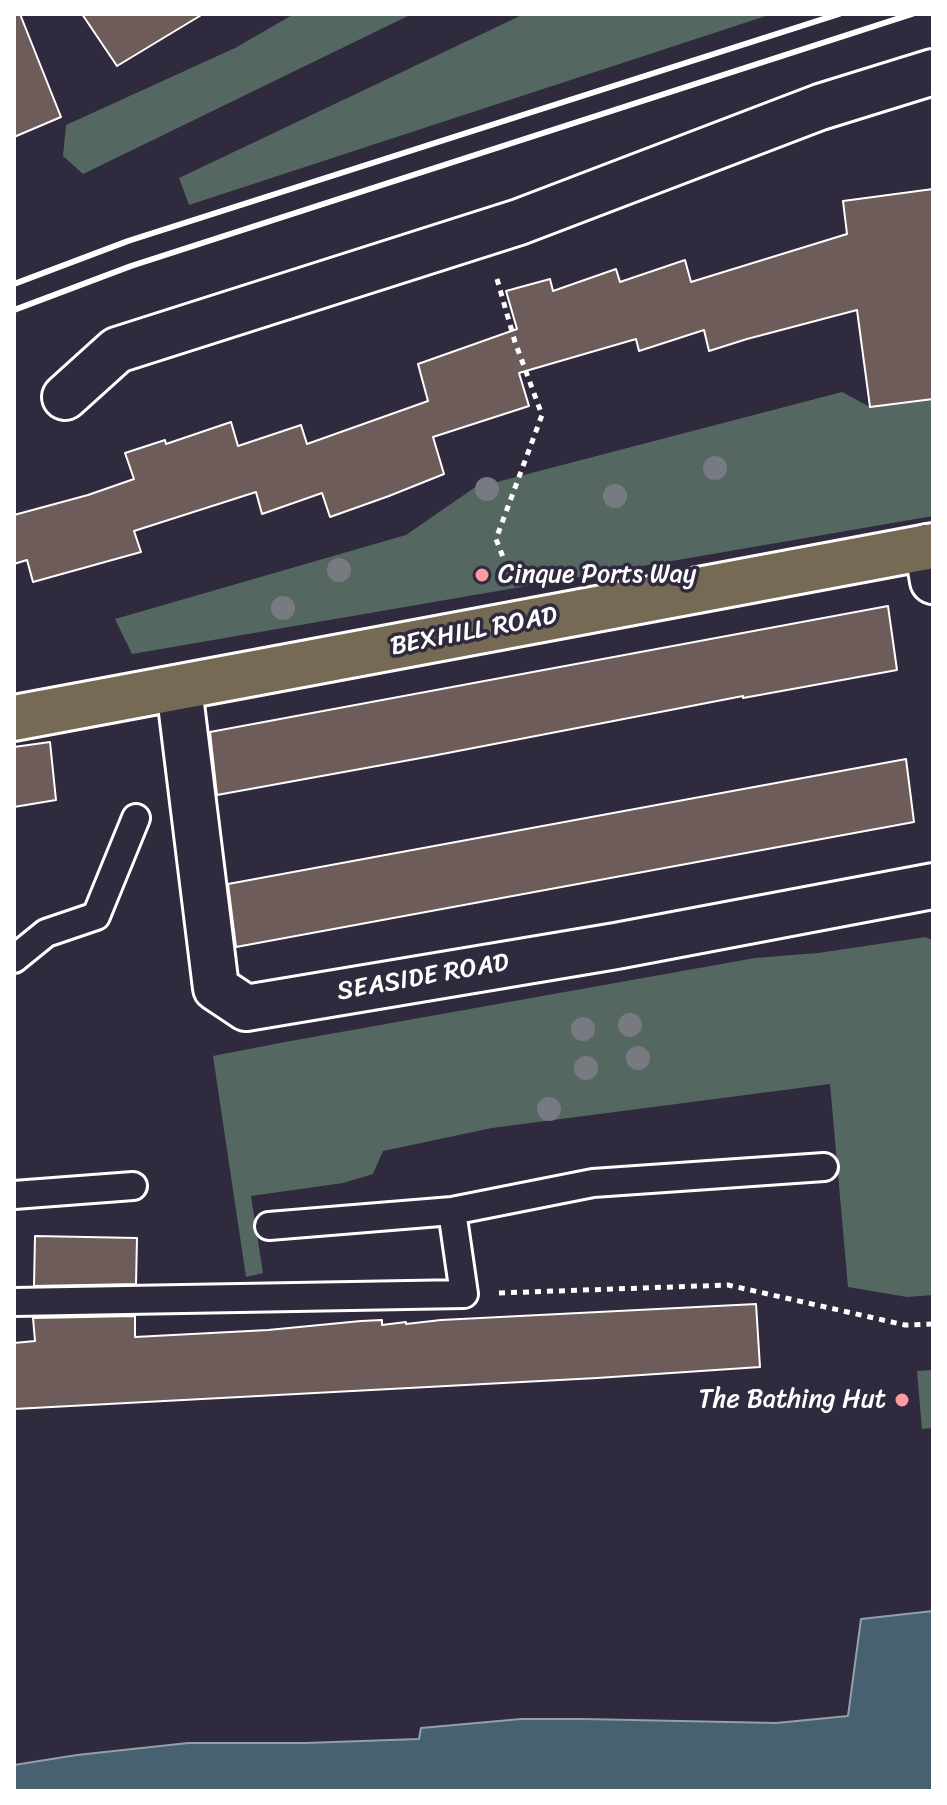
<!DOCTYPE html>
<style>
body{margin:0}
#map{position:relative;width:947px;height:1805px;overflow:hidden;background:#2f2a3d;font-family:Sriracha,sans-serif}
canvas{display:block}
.frame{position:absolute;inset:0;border:16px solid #fff;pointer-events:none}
</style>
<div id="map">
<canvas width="947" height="1805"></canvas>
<div class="frame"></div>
</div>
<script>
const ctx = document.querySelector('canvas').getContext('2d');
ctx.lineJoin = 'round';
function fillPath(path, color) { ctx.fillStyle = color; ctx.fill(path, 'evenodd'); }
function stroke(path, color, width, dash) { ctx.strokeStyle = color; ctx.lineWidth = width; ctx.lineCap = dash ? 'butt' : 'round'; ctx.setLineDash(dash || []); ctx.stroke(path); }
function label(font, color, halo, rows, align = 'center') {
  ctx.font = font + ' Sriracha,sans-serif'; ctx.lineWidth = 7; ctx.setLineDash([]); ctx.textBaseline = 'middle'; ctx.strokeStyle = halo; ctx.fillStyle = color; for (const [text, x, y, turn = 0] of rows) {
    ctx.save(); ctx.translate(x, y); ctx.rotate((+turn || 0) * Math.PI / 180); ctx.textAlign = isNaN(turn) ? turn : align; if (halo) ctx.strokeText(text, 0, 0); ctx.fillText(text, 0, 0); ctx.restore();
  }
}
fillPath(new Path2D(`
 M 294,14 L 412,14 L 83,174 L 63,156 L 66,125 L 235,48 Z
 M 524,14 L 772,14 L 189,205 L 179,178 Z
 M 842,392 L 870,407 L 933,399 L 933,516 L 132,654 L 115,619 L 406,535 L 474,488 Z
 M 926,937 L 933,941 L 933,1295 L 907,1297 L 848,1287 L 830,1084 L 492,1128 L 383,1151 L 373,1174 L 343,1183 L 251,1196 L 263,1273 L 246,1277 L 213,1056 L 285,1042 L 755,958 L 818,953 Z
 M 933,1370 L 933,1428 L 922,1429 L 917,1371 Z`), '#546861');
const water = new Path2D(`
 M 933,1611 L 933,1791 L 14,1791 L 14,1765 L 77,1755 L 188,1743 L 305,1743 L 419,1739 L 421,1728 L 521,1719 L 584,1719 L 776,1723 L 848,1716 L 861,1619 Z`);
fillPath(water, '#486170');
stroke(water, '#91a0a9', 2);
const building = new Path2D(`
 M 14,14 L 20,14 L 61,117 L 14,137 Z
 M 82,14 L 203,14 L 117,66 Z
 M 933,189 L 933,399 L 870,407 L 857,310 L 747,339 L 709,351 L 704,330 L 639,351 L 636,339 L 519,373 L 529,406 L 433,437 L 444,474 L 389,496 L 330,517 L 322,493 L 262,514 L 256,492 L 134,531 L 141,552 L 33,582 L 27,560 L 14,564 L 14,515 L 88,495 L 134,479 L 125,453 L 165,440 L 166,444 L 231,422 L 238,446 L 301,425 L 307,444 L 428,401 L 418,364 L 517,329 L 506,291 L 550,279 L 553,291 L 616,269 L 620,282 L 685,260 L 691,282 L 847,234 L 843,201 Z
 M 888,606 L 897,670 L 743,698 L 743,696 L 432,756 L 217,795 L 210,732 Z
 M 50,742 L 56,800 L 14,807 L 14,747 Z
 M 906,759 L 914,822 L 236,947 L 228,884 Z
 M 35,1236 L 137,1238 L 136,1284 L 34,1286 Z
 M 756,1304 L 760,1367 L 597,1378 L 14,1409 L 14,1343 L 35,1341 L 33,1318 L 135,1316 L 135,1337 L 268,1330 L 361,1321 L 382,1320 L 382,1325 L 406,1322 L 406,1324 L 441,1320 Z`);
fillPath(building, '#6d5c5a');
stroke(building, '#fff', 2);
const service = new Path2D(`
 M 14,959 L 46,933 L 96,916 L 136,818
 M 14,1195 L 133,1186
 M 269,1226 L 452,1211 L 593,1183 L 824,1167
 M 14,1302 L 464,1294 L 452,1211`);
const minor = new Path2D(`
 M 65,397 L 117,350 L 519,222 L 820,107 L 933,72
 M 927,547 L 933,581
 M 179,688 L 216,988 L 246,1008 L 616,946 L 933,886`);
const trunk = new Path2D(`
 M 14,718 L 933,546`);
stroke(service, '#fff', 32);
stroke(minor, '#fff', 50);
stroke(trunk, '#fff', 50);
stroke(new Path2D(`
 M 497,279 L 515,342 L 542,415 L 496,539 L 511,578
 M 499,1293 L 728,1285 L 905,1325 L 933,1324`), '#fff', 5, [6, 6]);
stroke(service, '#2f2a3d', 26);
stroke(minor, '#2f2a3d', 44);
stroke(trunk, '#766a55', 44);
stroke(new Path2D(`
 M 14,284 L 128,241 L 839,14
 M 14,310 L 131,266 L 912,14`), '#fff', 6);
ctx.fillStyle = '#777a81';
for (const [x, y] of [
 [715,468],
 [487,489],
 [615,496],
 [339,570],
 [283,608],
 [630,1025],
 [583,1029],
 [638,1058],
 [586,1068],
 [549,1109]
]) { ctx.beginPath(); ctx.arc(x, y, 12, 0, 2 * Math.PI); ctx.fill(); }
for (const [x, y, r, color] of [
 [482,575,8,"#ff9aa2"],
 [902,1400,8,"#ff9aa2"]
]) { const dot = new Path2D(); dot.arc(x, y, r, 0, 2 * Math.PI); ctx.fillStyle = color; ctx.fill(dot); stroke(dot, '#2f2a3d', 3); }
label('26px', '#fff', '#2f2a3d', [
 ["Cinque Ports Way",498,575],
 ["The Bathing Hut",886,1400,"right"]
], 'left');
label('26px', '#fff', '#2f2a3d', [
 ["BEXHILL ROAD",474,632,-11],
 ["SEASIDE ROAD",423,978,-10]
]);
</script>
